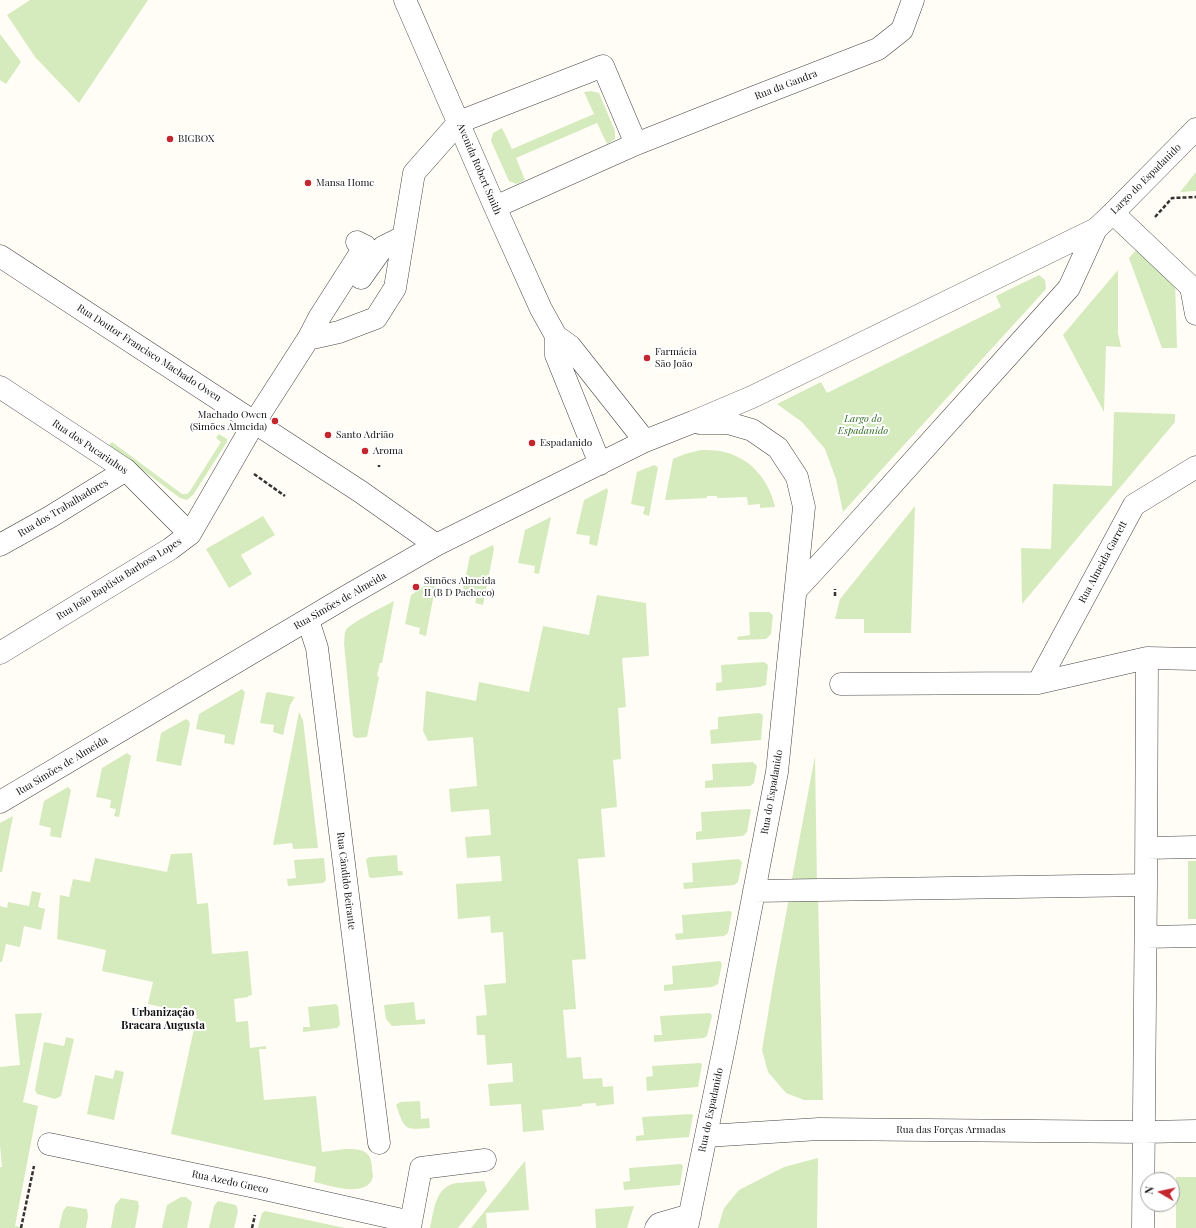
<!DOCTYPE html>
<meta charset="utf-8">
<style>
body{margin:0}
#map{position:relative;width:1196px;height:1228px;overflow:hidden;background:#fffdf5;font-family:"Playfair Display",serif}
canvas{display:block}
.north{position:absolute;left:1140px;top:1172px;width:40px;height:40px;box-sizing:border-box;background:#fff;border:1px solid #a0a0a0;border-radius:50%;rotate:279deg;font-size:11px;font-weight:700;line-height:16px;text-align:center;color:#111}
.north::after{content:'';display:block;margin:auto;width:14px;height:18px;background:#c4262e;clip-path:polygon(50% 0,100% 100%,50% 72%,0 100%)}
</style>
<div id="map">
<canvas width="1196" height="1228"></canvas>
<div class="north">N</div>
</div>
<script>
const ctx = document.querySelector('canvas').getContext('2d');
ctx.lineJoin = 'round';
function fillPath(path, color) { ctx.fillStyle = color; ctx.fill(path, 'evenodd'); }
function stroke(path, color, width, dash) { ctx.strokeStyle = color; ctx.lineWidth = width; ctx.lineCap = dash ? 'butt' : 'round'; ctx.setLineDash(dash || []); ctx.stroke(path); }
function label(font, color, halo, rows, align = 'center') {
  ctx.font = font + ' "Playfair Display",serif'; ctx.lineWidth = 4; ctx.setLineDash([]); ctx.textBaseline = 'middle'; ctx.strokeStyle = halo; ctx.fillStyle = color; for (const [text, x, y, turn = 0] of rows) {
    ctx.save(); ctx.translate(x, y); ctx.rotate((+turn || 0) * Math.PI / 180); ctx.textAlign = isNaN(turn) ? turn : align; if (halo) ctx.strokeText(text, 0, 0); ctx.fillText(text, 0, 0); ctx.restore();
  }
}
fillPath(new Path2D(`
 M 30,0 L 148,0 L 79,103 L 35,57 L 7,15 Z
 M 0,34 L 21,62 L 6,84 L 0,80 Z
 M 591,91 L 599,93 L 615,131 L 615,139 L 607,144 L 597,123 L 516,158 L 525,180 L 517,184 L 509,181 L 491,141 L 493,133 L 502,128 L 512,149 L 594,114 L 584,92 Z
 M 1196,172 L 1196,191 L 1180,192 Z
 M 1136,250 L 1175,279 L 1177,348 L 1162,348 L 1129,258 Z
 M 1118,270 L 1118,333 L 1121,347 L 1106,346 L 1104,412 L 1063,335 Z
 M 1039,275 L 1045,280 L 1046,289 L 843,512 L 836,479 L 825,449 L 802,422 L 777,404 L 821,382 L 827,393 L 1001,307 L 996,296 Z
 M 1114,412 L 1175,414 L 1175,422 L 1022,604 L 1021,548 L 1051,549 L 1053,484 L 1112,486 Z
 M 219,434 L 227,439 L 227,442 L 193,495 L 187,500 L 180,498 L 109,445 L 112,442 L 182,494 L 187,494 L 190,491 L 221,442 L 216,438 Z
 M 701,450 C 707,450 714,450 720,451 C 749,456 769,479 775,507 L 760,508 L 760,504 L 748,505 L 747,497 L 717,498 L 717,496 L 707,496 L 707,498 L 665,500 L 673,459 L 685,454 Z
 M 654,465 L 658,467 L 649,516 L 643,514 L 645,507 L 631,504 L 637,472 Z
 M 607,488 L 608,491 L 597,546 L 589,544 L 590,536 L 576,534 L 584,500 Z
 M 915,506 L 911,633 L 864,633 L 864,619 L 835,619 L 840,599 Z
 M 263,516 L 275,535 L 241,555 L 252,574 L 229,588 L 206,549 Z
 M 551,517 L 539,574 L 534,573 L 535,566 L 518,563 L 525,530 Z
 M 493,545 L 494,549 L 483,605 L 475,603 L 477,597 L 462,594 L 470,556 Z
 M 434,579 L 436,583 L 426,636 L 419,634 L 420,628 L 405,624 L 411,595 Z
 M 597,595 L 646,603 L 649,656 L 622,658 L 626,707 L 618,708 L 621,759 L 613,760 L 617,807 L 601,809 L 605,857 L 578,859 L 586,959 L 572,960 L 576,1009 L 563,1010 L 567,1058 L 581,1057 L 583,1079 L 602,1078 L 603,1087 L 613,1086 L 614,1104 L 596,1106 L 596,1103 L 582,1104 L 582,1106 L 542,1110 L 544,1130 L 523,1132 L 521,1104 L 490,1106 L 488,1084 L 513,1082 L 512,1063 L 487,1065 L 485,1035 L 477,1035 L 476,1016 L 487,1015 L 484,985 L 506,983 L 503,932 L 491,933 L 490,916 L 458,919 L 456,884 L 502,881 L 500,856 L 467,858 L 465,837 L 491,835 L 489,809 L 451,812 L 449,789 L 477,786 L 473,737 L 428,741 L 423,731 L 426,691 L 476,701 L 479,682 L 529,692 L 543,626 L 589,635 Z
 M 394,601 L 382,663 L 380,663 L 377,676 L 379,677 L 367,737 L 356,738 L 353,736 L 344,643 C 345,638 344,634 346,630 C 350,623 385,606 394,601 Z
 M 749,612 L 769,612 L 773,615 L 771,634 L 766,639 L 738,640 L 737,637 L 750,635 Z
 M 764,662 L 768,665 L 766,685 L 760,687 L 716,691 L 716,683 L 722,682 L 721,665 Z
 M 242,689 L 245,692 L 234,745 L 224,743 L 225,735 L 196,729 L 199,714 Z
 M 268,692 L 295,697 L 290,705 L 283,735 L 273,732 L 274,725 L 260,723 L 266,693 Z
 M 299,712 L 303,720 L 318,848 L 293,849 L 292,843 L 273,845 Z
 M 759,713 L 763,715 L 761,740 L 711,744 L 710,730 L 718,729 L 718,717 Z
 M 186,719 L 189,721 L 190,724 L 181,766 L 156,761 L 161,733 Z
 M 127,753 L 131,756 L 119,817 L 114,816 L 116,809 L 110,808 L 111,800 L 96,797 L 102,768 Z
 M 815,756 L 817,884 L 791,884 Z
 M 753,762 L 757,766 L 754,783 L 750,786 L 705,788 L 705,781 L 713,780 L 712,764 Z
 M 68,787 L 71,790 L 61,838 L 50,836 L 51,828 L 39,825 L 44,801 Z
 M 749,809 L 751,810 L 747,832 L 743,836 L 696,840 L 696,832 L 702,831 L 701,812 Z
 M 13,816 L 2,872 L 0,872 L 0,823 Z
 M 192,853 L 197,904 L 208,903 L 212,954 L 248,951 L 252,995 L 248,996 L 248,997 L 234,999 L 236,1022 L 248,1021 L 250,1048 L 266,1046 L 266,1049 L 259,1049 L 264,1100 L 316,1096 L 322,1152 C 334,1151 354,1146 365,1152 C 370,1155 372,1162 372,1168 C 372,1171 373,1175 373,1177 C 367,1199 328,1185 314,1182 L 316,1167 L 171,1134 L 197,1015 L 148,1004 L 153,982 L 102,971 L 106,950 L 57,939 L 60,895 L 69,897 L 73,879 L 90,882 L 95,858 L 167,872 L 171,854 Z
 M 397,855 L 398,871 L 402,871 L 403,875 L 372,878 L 369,877 L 366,859 L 370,857 Z
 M 324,858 L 326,880 L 323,883 L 288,886 L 287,879 L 296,878 L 294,860 Z
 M 739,859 L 742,862 L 738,882 L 734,885 L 684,889 L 683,883 L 693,882 L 692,863 Z
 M 1188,861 L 1196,861 L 1196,919 L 1188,919 Z
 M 32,891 L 41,893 L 38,907 L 45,909 L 41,930 L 24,926 L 20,947 L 6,944 L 2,962 L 0,962 L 0,906 L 7,908 L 8,902 L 29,906 Z
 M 789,898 L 818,898 L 823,1100 L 804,1100 L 786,1093 L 768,1072 L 762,1050 L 774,978 Z
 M 730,911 L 732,912 L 728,933 L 724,936 L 676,940 L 675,934 L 683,933 L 682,915 Z
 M 720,961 L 722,964 L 718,984 L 712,987 L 664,991 L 664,985 L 673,984 L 672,966 Z
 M 414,1002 L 416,1020 L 425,1019 L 425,1024 L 392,1026 L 386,1019 L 384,1005 Z
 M 336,1004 L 338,1006 L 340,1025 L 337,1028 L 303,1032 L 303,1027 L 310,1027 L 308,1007 Z
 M 42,1013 L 23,1102 L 38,1106 L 15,1226 L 26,1228 L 0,1228 L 0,1167 L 2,1167 L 0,1145 L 0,1067 L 20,1065 L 15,1014 Z
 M 710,1013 L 712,1016 L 707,1036 L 704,1038 L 654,1042 L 654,1035 L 662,1035 L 660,1016 Z
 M 66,1037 L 74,1039 L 61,1096 L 55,1099 L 37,1094 L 35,1090 L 44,1042 L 64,1046 Z
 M 700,1063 L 702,1064 L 698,1087 L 647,1091 L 646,1077 L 653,1076 L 652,1066 Z
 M 115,1070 L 124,1072 L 114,1120 L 87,1114 L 95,1075 L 113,1079 Z
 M 420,1101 L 421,1119 L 429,1118 L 430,1128 C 404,1130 405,1130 396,1105 L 400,1102 Z
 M 691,1114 L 693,1115 L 689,1137 L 636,1141 L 636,1136 L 644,1135 L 642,1117 Z
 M 818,1158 L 817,1228 L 718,1228 L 724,1208 L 739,1190 L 784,1167 Z
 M 525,1161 L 529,1210 L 486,1213 L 487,1228 L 471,1228 Z
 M 681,1164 L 683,1166 L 680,1185 L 624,1190 L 623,1182 L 630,1181 L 629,1168 Z
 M 1176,1177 L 1196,1177 L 1196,1228 L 1176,1228 Z
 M 484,1181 L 487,1191 L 458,1228 L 430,1228 C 434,1212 434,1191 452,1184 C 459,1182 476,1182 484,1181 Z
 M 181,1197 L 186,1197 L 192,1202 L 187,1228 L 162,1228 L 167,1205 Z
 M 121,1198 L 138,1201 L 139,1207 L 135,1228 L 111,1228 L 115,1205 Z
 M 218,1201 L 236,1205 L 238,1211 L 234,1228 L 209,1228 L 214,1206 Z
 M 67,1206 L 87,1209 L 88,1217 L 86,1228 L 59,1228 L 63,1211 Z
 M 634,1206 L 627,1228 L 596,1228 L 595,1209 Z
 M 265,1211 L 345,1228 L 258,1228 L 262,1213 Z`), '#d5ebbd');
const minor = new Path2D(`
 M 405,0 L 495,207 L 541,309 L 556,336 L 556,355 L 600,464
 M 495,207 L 636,144 L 752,98 L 878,49 L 902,30 L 913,0
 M 1113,213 L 1191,287 L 1196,314
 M 0,256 L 361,492 L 436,545
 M 361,278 L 383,247 L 403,237
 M 556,336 L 570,346 L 645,441
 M 308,339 L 319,318 L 365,246 L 357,242
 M 0,387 L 126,470 L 190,534
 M 0,545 L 50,517 L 126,470
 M 796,590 L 835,548 L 1069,288 L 1096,229
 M 308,620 L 317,648 L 379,1143
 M 0,653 L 170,549 L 190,534 L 254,423 L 308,339 L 339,332 L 376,318 L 395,288 L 414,173 L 459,122 L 603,66 L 636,144
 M 1038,683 L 1134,505 L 1196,467
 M 841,684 L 1038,683 L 1147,658 L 1196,659
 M 0,802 L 349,595 L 436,545 L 645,441 L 693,422 L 752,397 L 1096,229 L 1113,213 L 1196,129
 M 1147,848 L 1196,847
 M 754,891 L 1146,885
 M 1146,937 L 1196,936
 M 706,1136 L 819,1129 L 1144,1132 L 1196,1131
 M 49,1144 L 260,1188 L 411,1222 L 410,1228
 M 411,1222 L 421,1168 L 485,1160
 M 656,1228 L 659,1224 L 690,1215
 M 687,1228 L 725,1043 L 777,772 L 804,507 L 797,477 L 778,448 L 752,430 L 728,423 L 700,423
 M 1143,1228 L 1146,885 L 1147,658`);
stroke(minor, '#444', 23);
stroke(new Path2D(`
 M 1155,217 L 1172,198 L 1196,197
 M 379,467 L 379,465
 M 254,474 L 285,496
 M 835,596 L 835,589
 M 21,1228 L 34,1166
 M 252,1228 L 255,1215`), '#333', 2.5, [4, 2]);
stroke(minor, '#fff', 22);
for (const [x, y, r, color] of [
 [170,139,4,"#c4262e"],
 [308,183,4,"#c4262e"],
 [647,358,4,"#c4262e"],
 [275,421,4,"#c4262e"],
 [328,435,4,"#c4262e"],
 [532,443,4,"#c4262e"],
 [365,451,4,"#c4262e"],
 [416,587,4,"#c4262e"]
]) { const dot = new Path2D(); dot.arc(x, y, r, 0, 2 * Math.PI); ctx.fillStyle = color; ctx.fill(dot); stroke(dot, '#fff', 1.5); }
label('10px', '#111', '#fff', [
 ["Rua da Gandra",786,85,-21],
 ["Avenida Robert Smith",479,169,67],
 ["Largo do Espadanido",1146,179,-45],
 ["Rua Doutor Francisco Machado Owen",149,353,33],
 ["Rua dos Pucarinhos",90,447,34],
 ["Rua dos Trabalhadores",63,508,-31],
 ["Rua Almeida Garrett",1103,562,-62],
 ["Rua João Baptista Barbosa Lopes",119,579,-32],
 ["Rua Simões de Almeida",340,601,-30],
 ["Rua Simões de Almeida",62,766,-31],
 ["Rua do Espadanido",772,792,-80],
 ["Rua Cândido Beirante",346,881,83],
 ["Rua do Espadanido",711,1110,-78],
 ["Rua das Forças Armadas",951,1130],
 ["Rua Azedo Gneco",230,1182,12]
]);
label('10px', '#111', '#fff', [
 ["BIGBOX",178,139],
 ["Mansa Home",316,183],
 ["Farmácia",655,352],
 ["São João",655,364],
 ["Machado Owen",267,415,"right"],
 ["(Simões Almeida)",267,427,"right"],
 ["Santo Adrião",336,435],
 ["Espadanido",540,443],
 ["Aroma",373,451],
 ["Simões Almeida",424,581],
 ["II (B D Pacheco)",424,593]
], 'left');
label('italic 10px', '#2f6b1f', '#fff', [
 ["Largo do",863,419],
 ["Espadanido",863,431]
]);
label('bold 11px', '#111', '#fff', [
 ["Urbanização",163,1013],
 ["Bracara Augusta",163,1026]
]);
</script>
